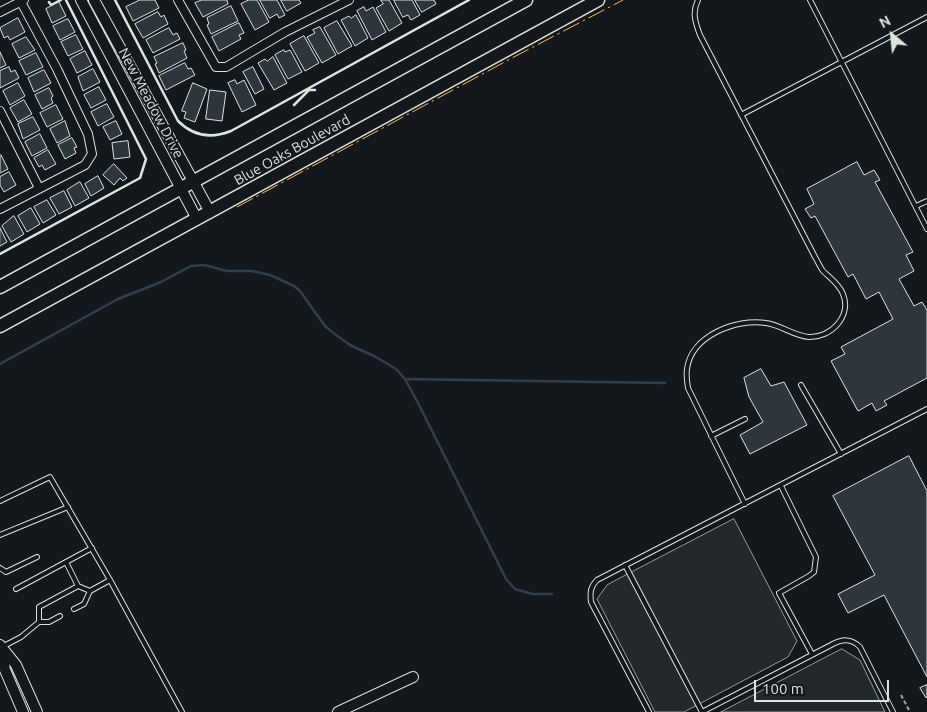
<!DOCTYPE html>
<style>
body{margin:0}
#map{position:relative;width:927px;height:712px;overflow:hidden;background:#14181c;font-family:Ubuntu,sans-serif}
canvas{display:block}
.north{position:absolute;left:867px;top:10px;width:50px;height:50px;-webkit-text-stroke:4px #14181c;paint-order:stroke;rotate:332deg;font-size:14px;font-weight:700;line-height:20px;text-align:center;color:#d8e6dc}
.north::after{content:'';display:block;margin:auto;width:18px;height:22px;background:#d8e6dc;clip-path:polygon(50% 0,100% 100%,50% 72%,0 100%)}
.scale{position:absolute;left:754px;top:680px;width:135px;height:22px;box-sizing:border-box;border:2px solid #d8e6dc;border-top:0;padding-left:6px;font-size:15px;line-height:18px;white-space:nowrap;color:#d8e6dc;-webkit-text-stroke:4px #14181c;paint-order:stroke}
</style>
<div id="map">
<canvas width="927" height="712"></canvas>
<div class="north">N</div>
<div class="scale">100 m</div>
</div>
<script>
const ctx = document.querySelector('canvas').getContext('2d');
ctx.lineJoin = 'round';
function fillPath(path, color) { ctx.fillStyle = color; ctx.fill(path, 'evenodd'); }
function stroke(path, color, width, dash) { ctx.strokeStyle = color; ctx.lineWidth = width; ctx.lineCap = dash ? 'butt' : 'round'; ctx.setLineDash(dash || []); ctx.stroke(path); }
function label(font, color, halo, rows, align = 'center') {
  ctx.font = font + ' Ubuntu,sans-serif'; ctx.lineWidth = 4; ctx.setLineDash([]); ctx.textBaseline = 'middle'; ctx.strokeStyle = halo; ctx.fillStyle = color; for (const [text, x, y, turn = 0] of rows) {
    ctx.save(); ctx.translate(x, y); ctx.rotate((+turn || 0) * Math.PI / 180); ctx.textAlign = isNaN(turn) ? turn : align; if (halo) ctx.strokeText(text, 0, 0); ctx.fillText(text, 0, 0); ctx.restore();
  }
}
const parking = new Path2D(`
 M 734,519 L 797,641 L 788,657 L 684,712 L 655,712 L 597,599 L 607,585 L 616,580 Z
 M 842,649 L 860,660 L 885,712 L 721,712 Z`);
fillPath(parking, '#24282b');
stroke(parking, '#939e99', 1);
stroke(new Path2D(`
 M 0,364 L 118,299 L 161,282 L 191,266 L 204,265 L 227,271 L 252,271 L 270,275 L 294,286 L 300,291 L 325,326 L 336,335 L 350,345 L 376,357 L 396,369 L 405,379 L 418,403 L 506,579 L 515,589 L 532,594 L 552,594
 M 405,379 L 665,383`), '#2f3f4d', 2.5);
const building = new Path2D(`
 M 140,0 L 155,0 L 159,8 L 133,21 L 126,7 Z
 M 202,0 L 227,0 L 228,4 L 203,17 L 195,3 Z
 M 249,0 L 257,0 L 269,22 L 255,30 L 241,4 Z
 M 260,0 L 277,0 L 285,15 L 279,18 L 277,14 L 270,18 Z
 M 281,0 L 299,0 L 301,3 L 287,11 Z
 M 381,0 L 389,0 L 402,23 L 389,31 L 376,8 L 383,4 Z
 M 394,0 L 412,0 L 420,15 L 411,20 L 408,15 L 403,17 Z
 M 415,0 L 434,0 L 436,4 L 422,12 Z
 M 59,2 L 66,16 L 52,23 L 46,9 Z
 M 231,6 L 238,21 L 211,34 L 207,25 L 209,24 L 207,18 Z
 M 364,7 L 366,11 L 373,7 L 386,32 L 372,40 L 357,11 Z
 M 158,12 L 161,17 L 164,15 L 168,24 L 143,38 L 135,24 Z
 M 356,15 L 368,38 L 355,46 L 341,20 L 349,16 L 351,18 Z
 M 18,18 L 25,32 L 10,40 L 8,36 L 4,38 L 0,28 Z
 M 68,19 L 75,32 L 60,40 L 53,26 Z
 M 337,21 L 352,46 L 338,54 L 324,28 Z
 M 239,23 L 244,33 L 239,35 L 241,39 L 219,51 L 212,37 Z
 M 320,27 L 336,55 L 322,63 L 307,37 L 315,33 L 313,30 Z
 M 169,28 L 173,35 L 177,33 L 180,39 L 153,53 L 146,40 Z
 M 76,35 L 83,49 L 68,56 L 61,42 Z
 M 304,36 L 319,63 L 305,71 L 290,44 Z
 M 26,37 L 35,50 L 19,58 L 12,44 Z
 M 183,43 L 186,50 L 184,51 L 187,58 L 159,73 L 155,64 L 157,63 L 154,57 Z
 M 284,50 L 285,52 L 290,50 L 302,72 L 288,79 L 275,55 Z
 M 85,51 L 92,65 L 77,73 L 70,59 Z
 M 0,52 L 6,65 L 0,68 Z
 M 36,53 L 43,67 L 26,75 L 19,61 Z
 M 273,57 L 287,83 L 274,90 L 258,63 L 265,59 L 267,61 Z
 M 185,63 L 188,69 L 191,68 L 195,75 L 166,90 L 159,76 Z
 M 9,67 L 11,72 L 15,70 L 19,78 L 0,88 L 0,71 Z
 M 253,67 L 264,89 L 255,94 L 243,72 Z
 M 93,69 L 100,82 L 83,91 L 78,77 Z
 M 44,70 L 51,83 L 34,92 L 28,78 Z
 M 235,80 L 237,84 L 244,80 L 256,105 L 242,112 L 228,83 Z
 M 18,83 L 25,96 L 10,105 L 3,91 Z
 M 193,83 L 207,89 L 195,122 L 184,118 L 186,112 L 182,111 Z
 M 99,87 L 106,100 L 91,108 L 84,95 Z
 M 49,88 L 53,96 L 51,98 L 53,103 L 42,109 L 35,95 Z
 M 210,90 L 226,92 L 222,121 L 206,119 Z
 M 24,100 L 32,114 L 18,122 L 10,108 Z
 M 107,104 L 114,117 L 98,126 L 91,112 Z
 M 56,105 L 63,119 L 47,127 L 40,113 Z
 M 33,117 L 40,130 L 23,139 L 18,124 Z
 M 65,121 L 70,136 L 57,143 L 50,129 Z
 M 116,121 L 122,134 L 110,140 L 103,127 Z
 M 40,134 L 47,148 L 32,156 L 25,142 Z
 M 72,138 L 77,147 L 74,148 L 76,153 L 65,159 L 58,145 Z
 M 128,141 L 130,157 L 114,159 L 112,143 Z
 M 48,150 L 56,164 L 45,170 L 42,165 L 39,167 L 34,158 Z
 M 1,155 L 8,169 L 0,173 L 0,156 Z
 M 857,162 L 864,175 L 874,170 L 880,180 L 875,182 L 913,252 L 906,255 L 914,271 L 899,279 L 914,306 L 922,302 L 927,310 L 927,378 L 884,401 L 887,405 L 876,411 L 872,403 L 858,411 L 831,361 L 845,354 L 841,347 L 893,319 L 879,292 L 866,299 L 853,274 L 848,277 L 815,216 L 811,218 L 805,209 L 814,204 L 807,189 Z
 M 114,164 L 127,178 L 123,181 L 120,178 L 114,185 L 103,175 Z
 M 9,172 L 16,185 L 4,192 L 0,185 L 0,177 Z
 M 98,176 L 104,188 L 91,196 L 85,184 Z
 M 80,182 L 89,198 L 75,206 L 67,190 Z
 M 64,191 L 72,207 L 59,214 L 50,198 Z
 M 47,200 L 56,215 L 43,223 L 34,207 Z
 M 31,208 L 40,224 L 27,232 L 18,216 Z
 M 14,216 L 24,234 L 11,242 L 2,226 Z
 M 0,228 L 7,242 L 0,246 Z
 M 761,369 L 771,386 L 784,382 L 807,425 L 750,454 L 740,435 L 763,422 L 749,397 L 744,378 Z
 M 909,456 L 927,491 L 927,677 L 884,595 L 848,613 L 838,594 L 875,575 L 833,496 Z
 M 927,685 L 927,697 L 926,698 L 920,688 Z`);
fillPath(building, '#2c363c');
stroke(building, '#d8e6dc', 1);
const service = new Path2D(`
 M 698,0 C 692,12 695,22 700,35 L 815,257 C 818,262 820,267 823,271 C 830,278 839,284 843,294 C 852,316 831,338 809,337 C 794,336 781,325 766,323 C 736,318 691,336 687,369 C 686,376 687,382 688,388 L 745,504
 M 810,0 L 927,229
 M 741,115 L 927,17
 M 916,206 L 927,201
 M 801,385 L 841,454
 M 711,436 L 745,419
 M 781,486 L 816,557 L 814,572 L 809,576 L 779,593 L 812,654
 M 0,501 L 50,477 L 110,580
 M 0,535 L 68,507
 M 66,562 L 78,586
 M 625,565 L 702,712
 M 0,568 L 6,572 L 37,557
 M 16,589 L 92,548
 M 74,609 L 84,604 L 90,591
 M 39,622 L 39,607 L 78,586 L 90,591 L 110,580 L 182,712
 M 2,647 L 21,637 L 39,622 L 49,622 L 60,616
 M 649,712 L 591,602 C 590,593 590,587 597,580 L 927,409
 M 702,712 L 831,645 C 842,639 851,638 860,647 L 893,712`);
const minor = new Path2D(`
 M 178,0 L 216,67 L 226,67 L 285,32 L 349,0
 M 0,12 L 24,0
 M 0,111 L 39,188
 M 0,209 L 85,165 L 92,154 L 88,134 L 57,69 L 20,0`);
const tertiary = new Path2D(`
 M 81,0 L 197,219
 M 94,0 L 210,212
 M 0,645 L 16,665 L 37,712
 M 1,648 L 5,670 L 23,712
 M 338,712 L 413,677`);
const primary = new Path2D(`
 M 0,287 L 526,0
 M 0,326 L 598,0`);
stroke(service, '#d8e6dc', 6);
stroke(minor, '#d8e6dc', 10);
stroke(tertiary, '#d8e6dc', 12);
stroke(primary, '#d8e6dc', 15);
stroke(new Path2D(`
 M 901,695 L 910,712`), '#9da8a2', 2, [4, 2.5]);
stroke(service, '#14181c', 4);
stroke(minor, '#14181c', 8);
stroke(tertiary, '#14181c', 10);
stroke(primary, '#14181c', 12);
stroke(new Path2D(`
 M 115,0 L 178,121 C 193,136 211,139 231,131 L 469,0
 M 49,2 L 51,5 L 61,0
 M 294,105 L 309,90 L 315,90
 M 0,254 L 140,178 L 146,159 L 66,0`), '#d8e6dc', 2.5);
stroke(new Path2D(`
 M 237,207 L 512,58 L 623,0`), '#ffb74d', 1, [18, 4, 2.5, 4]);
label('14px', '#d8e6dc', '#14181c', [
 ["New Meadow Drive",151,103,62],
 ["Blue Oaks Boulevard",292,150,-29]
]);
</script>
